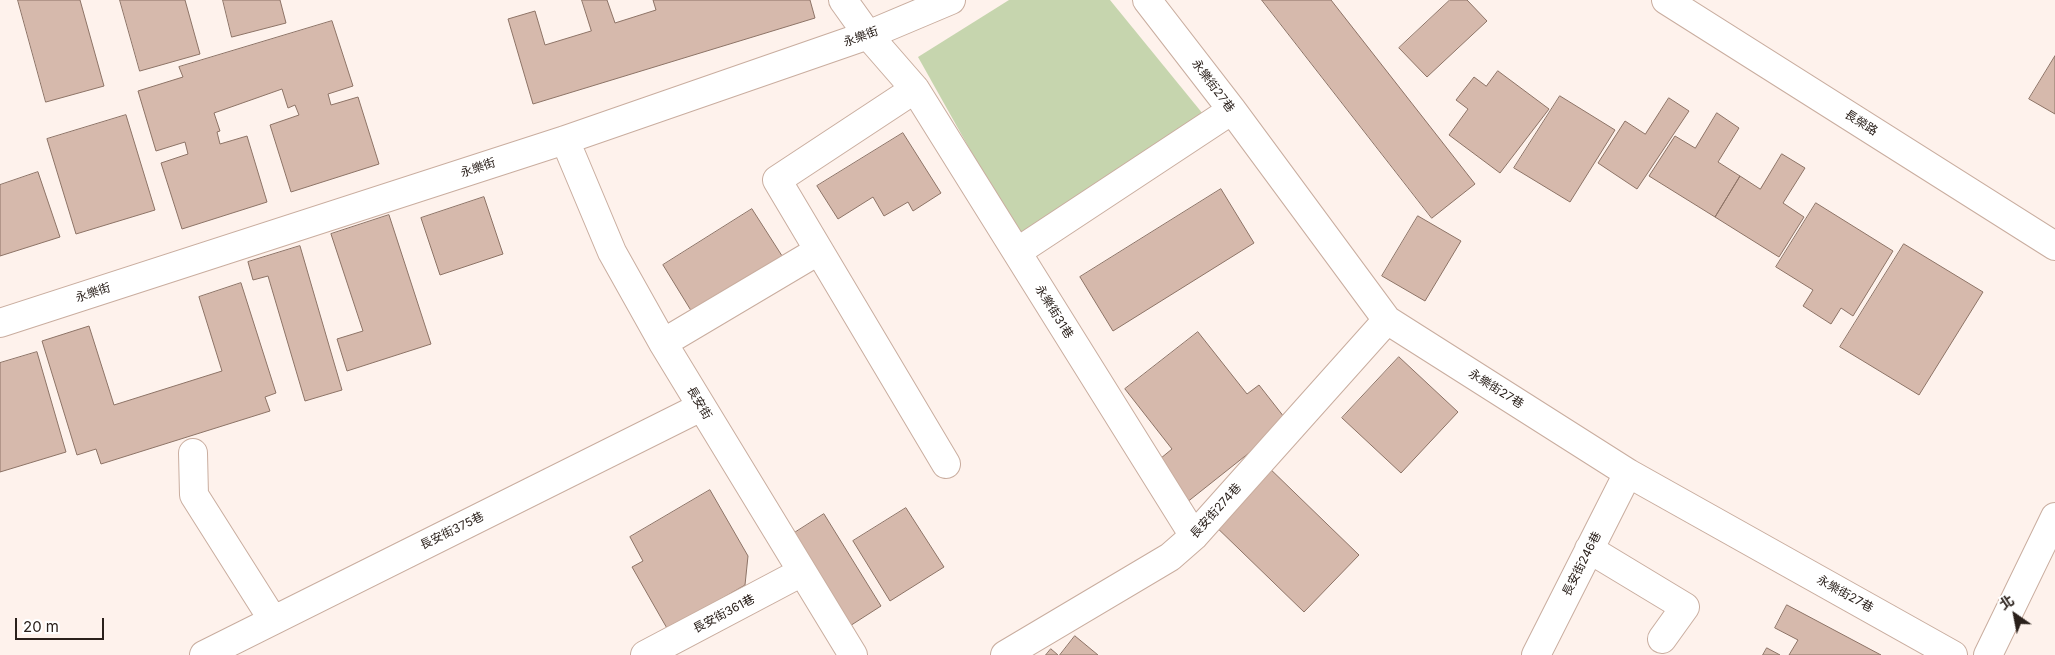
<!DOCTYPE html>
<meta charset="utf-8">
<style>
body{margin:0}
#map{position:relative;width:2055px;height:655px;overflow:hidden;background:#fef2ec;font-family:Inter,"Noto Sans TC",sans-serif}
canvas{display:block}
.north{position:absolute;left:1990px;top:590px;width:50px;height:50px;-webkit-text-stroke:4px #fff;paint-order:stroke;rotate:327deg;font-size:14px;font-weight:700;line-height:20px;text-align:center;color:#2a201b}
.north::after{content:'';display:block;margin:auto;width:18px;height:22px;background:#2a201b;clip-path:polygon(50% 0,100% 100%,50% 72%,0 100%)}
.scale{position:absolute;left:15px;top:618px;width:89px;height:22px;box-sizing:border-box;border:2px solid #2a201b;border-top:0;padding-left:6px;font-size:15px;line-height:18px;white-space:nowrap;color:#2a201b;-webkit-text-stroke:4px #fff;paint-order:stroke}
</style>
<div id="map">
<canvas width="2055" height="655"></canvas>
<div class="north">北</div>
<div class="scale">20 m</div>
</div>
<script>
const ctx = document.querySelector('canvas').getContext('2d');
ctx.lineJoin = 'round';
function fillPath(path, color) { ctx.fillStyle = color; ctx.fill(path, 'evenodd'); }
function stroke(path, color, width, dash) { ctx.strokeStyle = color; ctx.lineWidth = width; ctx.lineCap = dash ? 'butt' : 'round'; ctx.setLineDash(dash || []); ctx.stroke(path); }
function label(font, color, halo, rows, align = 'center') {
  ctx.font = font + ' Inter,"Noto Sans TC",sans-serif'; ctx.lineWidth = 4; ctx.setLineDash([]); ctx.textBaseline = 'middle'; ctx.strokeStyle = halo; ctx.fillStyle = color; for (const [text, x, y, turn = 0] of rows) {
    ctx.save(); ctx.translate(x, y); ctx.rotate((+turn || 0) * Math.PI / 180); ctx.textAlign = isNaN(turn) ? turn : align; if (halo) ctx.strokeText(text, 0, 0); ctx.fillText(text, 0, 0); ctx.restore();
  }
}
fillPath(new Path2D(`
 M 1009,0 L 1110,0 L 1203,114 L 1019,237 L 918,57 Z`), '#c6d5ae');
const building = new Path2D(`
 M 18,0 L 80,0 L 104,86 L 46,102 Z
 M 120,0 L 185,0 L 200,54 L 140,71 Z
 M 223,0 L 280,0 L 286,23 L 232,37 Z
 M 582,0 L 607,0 L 615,23 L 656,10 L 653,0 L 810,0 L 815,18 L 533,104 L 508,19 L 535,11 L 545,45 L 591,31 Z
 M 1262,0 L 1331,0 L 1475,184 L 1432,218 Z
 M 1450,0 L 1467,0 L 1487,21 L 1427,77 L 1399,48 Z
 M 332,21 L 353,86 L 328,94 L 331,105 L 358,97 L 379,164 L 291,192 L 270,125 L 299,115 L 295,105 L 288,108 L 282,89 L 214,113 L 220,131 L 217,132 L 220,144 L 247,136 L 267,202 L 182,229 L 161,163 L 188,154 L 185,142 L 156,151 L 138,91 L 183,77 L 179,67 Z
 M 2055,56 L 2055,114 L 2029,99 Z
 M 1498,71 L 1549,109 L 1500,173 L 1449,135 L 1468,109 L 1456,100 L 1474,77 L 1486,86 Z
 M 1560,96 L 1615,130 L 1570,202 L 1514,168 Z
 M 1669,98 L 1689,111 L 1637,189 L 1598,163 L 1625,121 L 1645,134 Z
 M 1717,113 L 1739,128 L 1718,162 L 1740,176 L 1715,217 L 1649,176 L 1675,136 L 1695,148 Z
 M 126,115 L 155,210 L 76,234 L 47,139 Z
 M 903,133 L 941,193 L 913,211 L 908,202 L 884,216 L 873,197 L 838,219 L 817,186 Z
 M 1782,154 L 1805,168 L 1783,203 L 1804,217 L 1779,257 L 1715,217 L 1740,176 L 1760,189 Z
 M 38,172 L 60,237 L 0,256 L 0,185 Z
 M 1221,189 L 1254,243 L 1113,331 L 1080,277 Z
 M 484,197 L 503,254 L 440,275 L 421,218 Z
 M 1816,203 L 1893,251 L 1853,316 L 1841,308 L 1831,324 L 1803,306 L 1813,290 L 1776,267 Z
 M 752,209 L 793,273 L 703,330 L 663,265 Z
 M 389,215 L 431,344 L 347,371 L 337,339 L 363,331 L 331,234 Z
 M 1418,216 L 1461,241 L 1425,301 L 1382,276 Z
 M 1904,244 L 1983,292 L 1919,395 L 1840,347 Z
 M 300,246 L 342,390 L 305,401 L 268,276 L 253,280 L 248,262 Z
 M 241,283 L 276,393 L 265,397 L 270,411 L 101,464 L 96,449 L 77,455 L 42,341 L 89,326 L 114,405 L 222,371 L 199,297 Z
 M 1198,332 L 1247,394 L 1259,385 L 1288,422 L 1186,503 L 1155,463 L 1172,449 L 1125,389 Z
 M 37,352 L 66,452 L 0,472 L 0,363 Z
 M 1399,357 L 1458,412 L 1401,473 L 1342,418 Z
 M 1263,462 L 1359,555 L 1304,612 L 1208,519 Z
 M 710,490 L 748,556 L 745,585 L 668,630 L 632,567 L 643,561 L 630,537 Z
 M 906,508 L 944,567 L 890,601 L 853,541 Z
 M 824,514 L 881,606 L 842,631 L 785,539 Z
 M 1787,605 L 1881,655 L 1789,655 L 1798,640 L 1775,628 Z
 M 1075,636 L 1098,655 L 1060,655 Z
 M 1767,648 L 1780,655 L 1763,655 Z
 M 1051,649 L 1058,655 L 1046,655 Z`);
fillPath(building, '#d6b9ac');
stroke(building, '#8d7366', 1);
const minor = new Path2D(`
 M 843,0 L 868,35 L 915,89 L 1194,536
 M 1147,0 L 1232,110 L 1387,320 L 1628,473 L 1953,655
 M 1666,0 L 2055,246
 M 915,89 L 777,180 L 946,464
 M 565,140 L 612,252 L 663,343 L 853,655
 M 1017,252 L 1232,110
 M 0,323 L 565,140 L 868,35 L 951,0
 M 663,343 L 818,251
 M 193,453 L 194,495 L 273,620
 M 1589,549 L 1685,607 L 1662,639
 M 204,655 L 701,407
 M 645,655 L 802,572
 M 1005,655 L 1170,557 L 1194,536 L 1387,320
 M 1536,655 L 1628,473
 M 1988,655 L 2055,517`);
stroke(minor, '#c9ad9f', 30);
stroke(minor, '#fff', 28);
label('12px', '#2a201b', '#fff', [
 ["永樂街",861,37,-20],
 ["永樂街27巷",1213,86,53],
 ["長榮路",1861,123,32],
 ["永樂街",478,168,-18],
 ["永樂街",93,293,-18],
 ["永樂街31巷",1054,312,58],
 ["永樂街27巷",1496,389,32],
 ["長安街",699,403,59],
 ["長安街274巷",1216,511,-48],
 ["長安街375巷",452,531,-26],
 ["長安街246巷",1582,564,-63],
 ["永樂街27巷",1845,594,29],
 ["長安街361巷",724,614,-28]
]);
</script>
